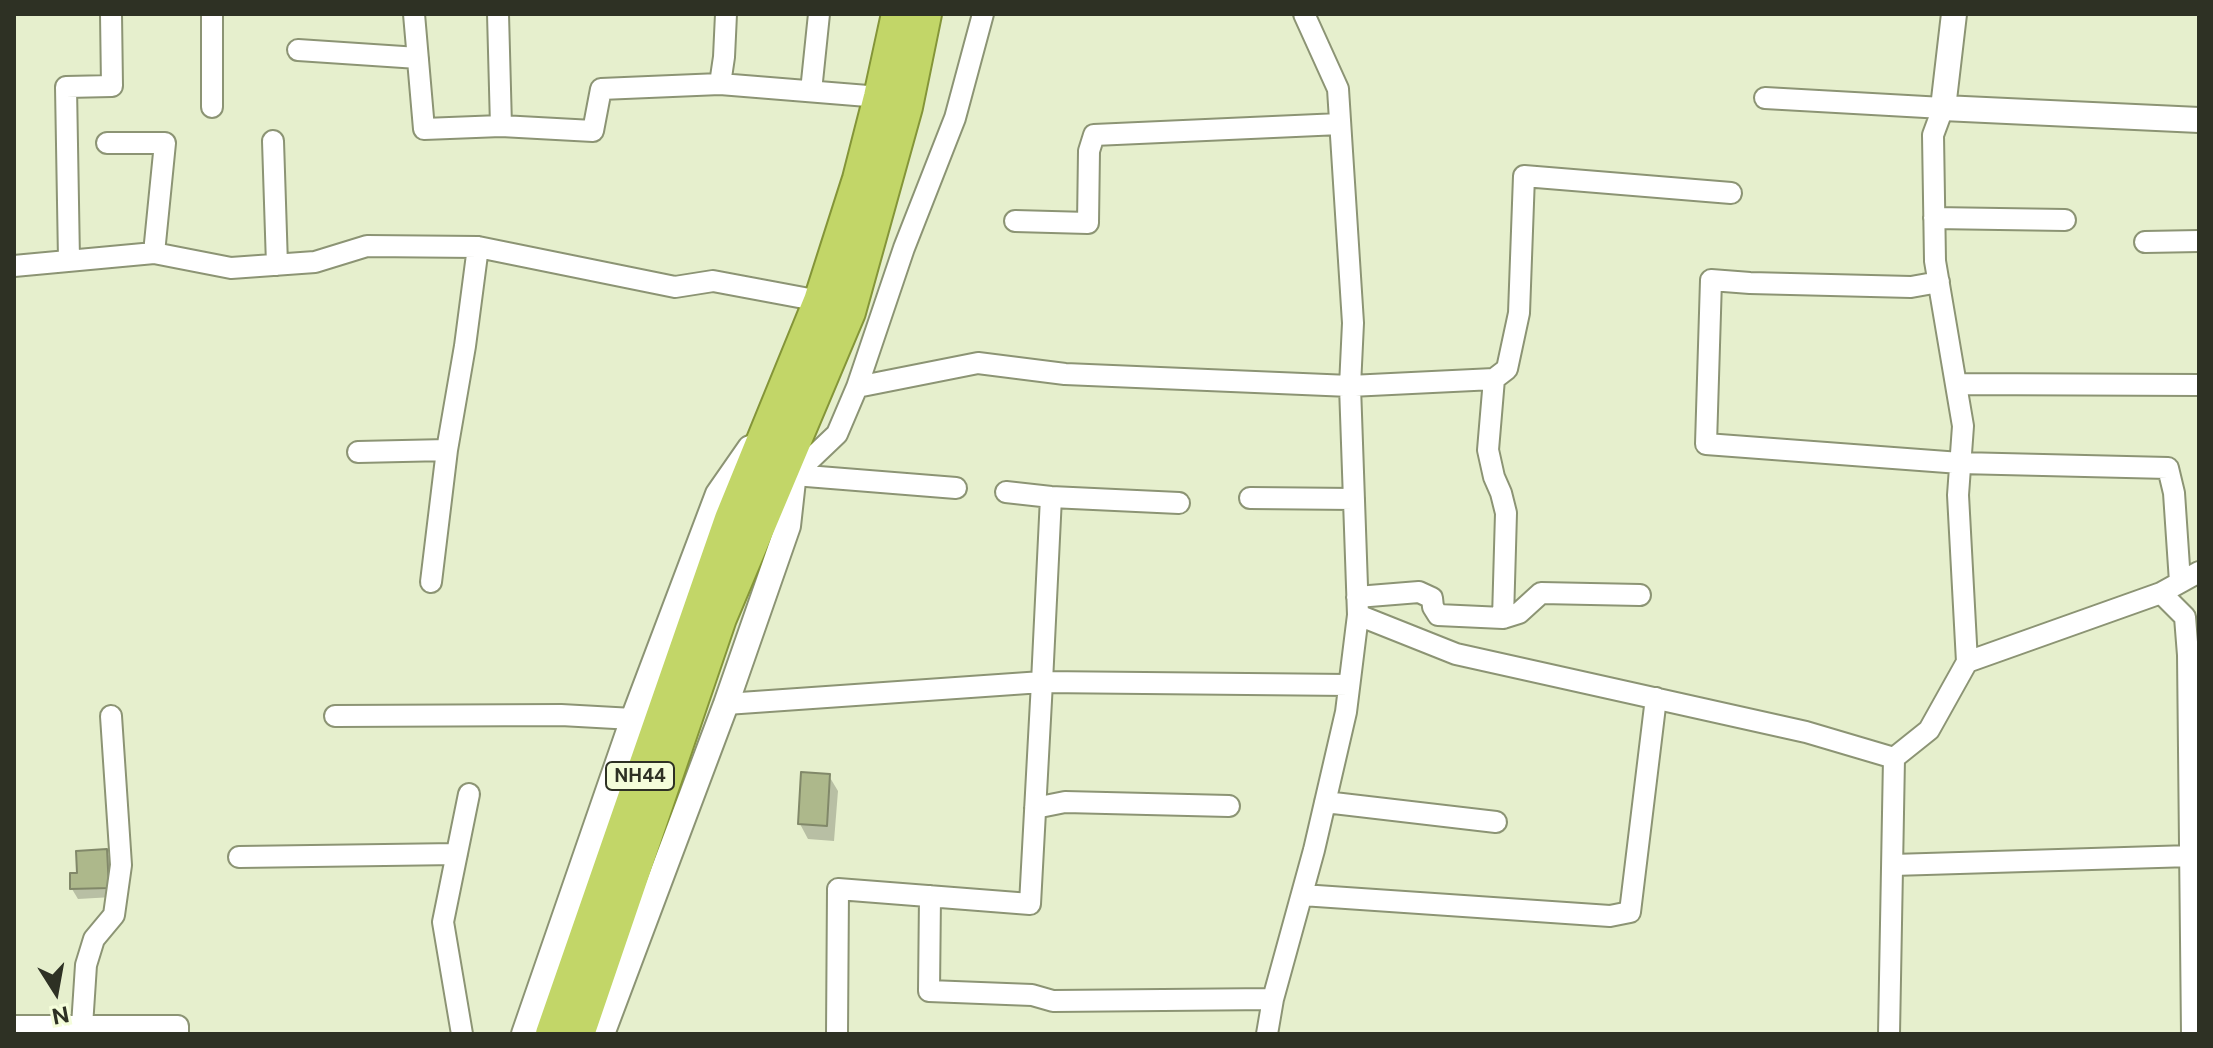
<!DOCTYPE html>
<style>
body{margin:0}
#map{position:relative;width:2213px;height:1048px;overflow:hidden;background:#e6efcd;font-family:"Public Sans",sans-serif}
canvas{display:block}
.frame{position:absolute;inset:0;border:16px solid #2e3124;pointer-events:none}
.north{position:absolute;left:16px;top:952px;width:80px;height:80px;-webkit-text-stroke:6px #f4fdda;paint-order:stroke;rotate:169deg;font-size:22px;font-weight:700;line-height:32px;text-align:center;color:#2e3124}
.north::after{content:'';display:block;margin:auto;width:28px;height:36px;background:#2e3124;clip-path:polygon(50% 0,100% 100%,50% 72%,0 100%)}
</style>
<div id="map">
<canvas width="2213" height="1048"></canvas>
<div class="frame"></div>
<div class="north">N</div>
</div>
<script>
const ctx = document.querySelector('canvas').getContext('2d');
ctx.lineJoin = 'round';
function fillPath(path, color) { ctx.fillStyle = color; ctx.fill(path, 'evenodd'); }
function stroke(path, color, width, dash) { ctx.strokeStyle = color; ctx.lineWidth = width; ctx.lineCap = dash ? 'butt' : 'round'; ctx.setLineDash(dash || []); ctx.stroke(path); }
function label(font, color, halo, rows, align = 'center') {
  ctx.font = font + ' "Public Sans",sans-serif'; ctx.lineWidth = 8; ctx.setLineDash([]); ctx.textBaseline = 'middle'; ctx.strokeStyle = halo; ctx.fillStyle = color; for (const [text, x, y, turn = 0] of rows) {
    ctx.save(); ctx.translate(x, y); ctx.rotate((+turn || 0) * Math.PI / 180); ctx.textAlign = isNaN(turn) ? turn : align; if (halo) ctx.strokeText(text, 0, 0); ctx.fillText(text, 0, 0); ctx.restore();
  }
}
fillPath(new Path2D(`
 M 829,776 L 838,791 L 834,841 L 808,839 L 800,824 Z
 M 106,851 L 112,861 L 113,897 L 78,899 L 72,889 L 79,875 Z`), '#0003');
const building = new Path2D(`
 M 801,772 L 830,774 L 827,826 L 798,824 Z
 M 107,849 L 109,888 L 70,889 L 70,873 L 77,873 L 76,851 Z`);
fillPath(building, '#adb88b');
stroke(building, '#818869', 2);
const minor = new Path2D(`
 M 414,14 L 424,129 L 501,126
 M 498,14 L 501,126 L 593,131 L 601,89 L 720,84 L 724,57 L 726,14
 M 298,50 L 418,58
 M 720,84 L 880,97
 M 811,91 L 819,14
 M 1765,98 L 1943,108 L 1933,135 L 1935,261 L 1963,426 L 1958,495 L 1967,662
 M 212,107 L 212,14
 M 273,141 L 277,265
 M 107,143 L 165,143 L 154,253
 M 1934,218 L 2065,220
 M 1015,221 L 1088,223 L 1089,151 L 1094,135 L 1340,124
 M 2145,242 L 2199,241
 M 69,260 L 66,87 L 112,86 L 111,14
 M 14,266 L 154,253 L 231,268 L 315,262 L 367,246 L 478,247 L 675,287 L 713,281 L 820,301
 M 1939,282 L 1911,287 L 1750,283 L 1711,280 L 1706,444 L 1960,463 L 2168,468 L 2174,493 L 2180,582
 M 1956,384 L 2199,385
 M 857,387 L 978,363 L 1065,374 L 1350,386 L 1494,379 L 1507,369 L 1519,313 L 1524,176 L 1731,193
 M 358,452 L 447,450
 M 794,475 L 837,434 L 857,387 L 904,248 L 955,118 L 983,14
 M 794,475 L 956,488
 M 1006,492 L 1051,497 L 1179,503
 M 1051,497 L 1042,682 L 1349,685
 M 1250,498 L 1354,499
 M 431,582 L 447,450 L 465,346 L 478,247
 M 2161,593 L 2185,617 L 2188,655 L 2192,1034
 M 1357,597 L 1419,592 L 1432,598 L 1433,607 L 1438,615 L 1503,618 L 1506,513 L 1501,493 L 1494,477 L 1488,450 L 1494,379
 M 1358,615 L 1456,654 L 1806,732 L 1894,758
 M 1503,618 L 1519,613 L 1541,593 L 1640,595
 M 726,704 L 1042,682 L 1030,904 L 838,889 L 837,1034
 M 335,716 L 561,715 L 633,719
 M 1325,802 L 1496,822
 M 1035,808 L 1065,802 L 1229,806
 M 239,857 L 457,854
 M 1893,865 L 2191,856
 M 1302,895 L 1610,916 L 1630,912 L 1656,698
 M 930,896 L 929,991 L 1032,995 L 1053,1001 L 1273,999
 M 14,1026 L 178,1026 L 178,1034
 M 82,1026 L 86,965 L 94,939 L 114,915 L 121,865 L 111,716
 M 462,1034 L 443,922 L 469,794
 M 1267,1034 L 1273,999 L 1314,850 L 1346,712 L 1358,615 L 1350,386 L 1353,323 L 1338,89 L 1304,14
 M 1889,1034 L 1894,758 L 1929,730 L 1967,662 L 2161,593 L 2199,572`);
const tertiary = new Path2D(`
 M 1954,14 L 1943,108 L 2199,120
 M 524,1034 L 633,719 L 718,494 L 750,448
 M 602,1034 L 726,704 L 788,526 L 796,454`);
const trunk = new Path2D(`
 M 552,1034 L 731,519 L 820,301 L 859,179 L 880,97 L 898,14
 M 578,1034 L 720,618 L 849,312 L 906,107 L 925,14`);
stroke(minor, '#8c9474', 24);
stroke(tertiary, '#8c9474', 28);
stroke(trunk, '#849538', 36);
stroke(minor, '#fff', 20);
stroke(tertiary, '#fff', 24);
stroke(trunk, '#c2d668', 32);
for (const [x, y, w] of [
 [640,776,68]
]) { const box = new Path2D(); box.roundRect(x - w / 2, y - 14, w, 28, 6); ctx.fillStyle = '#f4fdda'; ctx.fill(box); stroke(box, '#2e3124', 2); }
label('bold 18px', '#2e3124', null, [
 ["NH44",640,776]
]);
</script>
